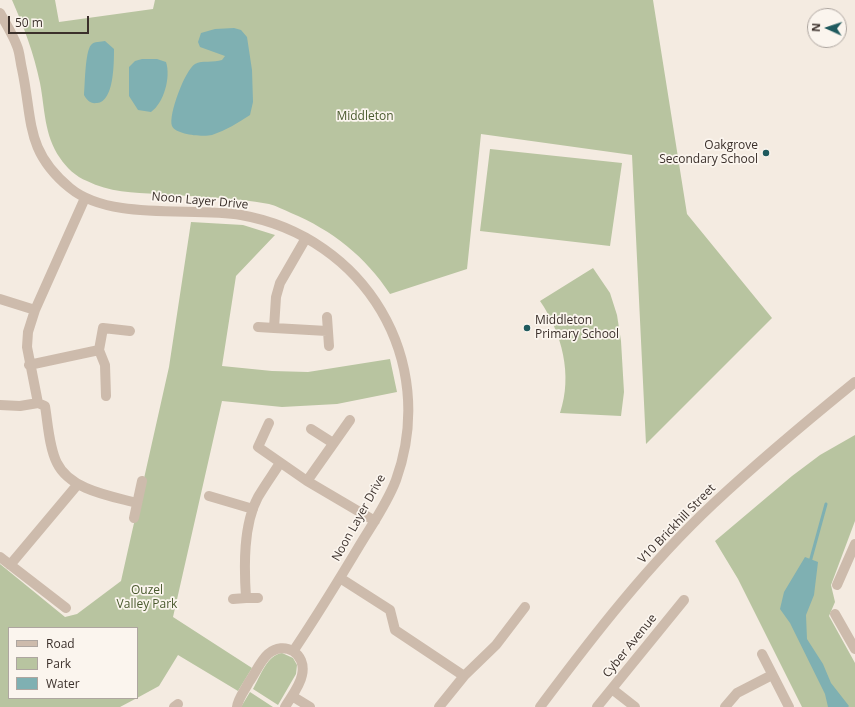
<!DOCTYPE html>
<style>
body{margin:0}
#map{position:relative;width:855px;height:707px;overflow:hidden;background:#f4ebe1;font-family:"Open Sans",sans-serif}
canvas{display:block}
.legend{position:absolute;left:8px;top:627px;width:130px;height:72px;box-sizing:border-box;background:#fbf5ee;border:1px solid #aea6a0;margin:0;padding:5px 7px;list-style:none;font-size:12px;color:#3b302b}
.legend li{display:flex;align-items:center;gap:8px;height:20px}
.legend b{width:20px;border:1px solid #aea6a0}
.north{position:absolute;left:807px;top:8px;width:40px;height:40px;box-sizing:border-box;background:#fbf5ee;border:1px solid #aea6a0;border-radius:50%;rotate:273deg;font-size:11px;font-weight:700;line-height:16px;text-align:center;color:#3b302b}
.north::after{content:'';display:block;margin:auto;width:14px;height:18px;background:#1f5a5e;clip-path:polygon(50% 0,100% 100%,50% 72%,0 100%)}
.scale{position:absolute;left:8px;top:16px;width:81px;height:18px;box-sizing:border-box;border:2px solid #3b302b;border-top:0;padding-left:5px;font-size:12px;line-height:14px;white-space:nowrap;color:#3b302b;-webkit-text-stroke:3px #fbf5ee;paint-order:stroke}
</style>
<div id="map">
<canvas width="855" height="707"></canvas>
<ul class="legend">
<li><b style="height:5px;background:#cdbbac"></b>Road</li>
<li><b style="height:11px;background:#b8c4a0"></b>Park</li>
<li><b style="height:11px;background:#7fb0b2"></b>Water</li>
</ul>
<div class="north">N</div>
<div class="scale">50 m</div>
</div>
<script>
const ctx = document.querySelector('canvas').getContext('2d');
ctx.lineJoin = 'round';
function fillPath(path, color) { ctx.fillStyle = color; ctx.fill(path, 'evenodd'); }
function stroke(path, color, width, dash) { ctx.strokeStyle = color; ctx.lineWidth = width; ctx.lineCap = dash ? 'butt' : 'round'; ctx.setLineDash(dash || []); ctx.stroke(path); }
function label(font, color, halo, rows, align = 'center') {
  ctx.font = font + ' "Open Sans",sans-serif'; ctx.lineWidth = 3.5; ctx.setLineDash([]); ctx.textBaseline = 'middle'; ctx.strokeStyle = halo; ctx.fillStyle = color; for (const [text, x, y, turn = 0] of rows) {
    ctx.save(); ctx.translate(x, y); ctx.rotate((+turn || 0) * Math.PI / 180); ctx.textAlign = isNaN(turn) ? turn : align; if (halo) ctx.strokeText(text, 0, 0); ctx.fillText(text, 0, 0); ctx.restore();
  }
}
fillPath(new Path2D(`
 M 12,0 L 55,0 L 59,22 L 153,9 L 155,0 L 653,0 L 687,214 L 772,318 L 646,444 L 632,155 L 481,134 L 467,269 L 390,294 C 366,257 332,230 291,213 C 284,210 277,206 269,204 C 233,197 194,197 158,194 C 133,193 109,192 87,181 C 76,177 66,167 60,158 C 44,135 45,109 40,83 C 34,54 24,27 12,0 Z
 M 490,149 L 622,163 L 610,246 L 480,231 Z
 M 191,222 L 243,225 L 275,235 L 236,276 L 222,366 L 272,371 L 308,372 L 390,359 L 397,392 L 337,404 L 282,407 L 222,401 L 173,617 L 252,668 L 238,691 L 178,655 L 159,686 L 137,698 L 137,628 L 9,628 L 9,698 L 137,698 L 120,707 L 0,707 L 0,564 L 65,617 L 77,614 L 121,581 L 169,367 Z
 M 593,268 L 610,293 L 617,315 L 621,341 L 624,392 L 621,416 L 560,413 C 573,375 562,333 540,301 Z
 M 855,435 L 855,521 L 831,585 L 835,602 L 829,616 L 855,663 L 855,707 L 802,707 L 738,579 L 715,541 L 792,476 L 820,455 Z
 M 282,653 L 293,658 L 297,665 L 296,674 L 278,705 L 253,689 C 260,677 267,655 282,653 Z
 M 250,692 L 273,707 L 241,707 Z`), '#b8c4a0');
fillPath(new Path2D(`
 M 234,28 L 241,30 L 247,37 L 252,70 L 253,102 L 250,115 C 238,123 226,130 212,135 C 203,137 176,135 172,126 C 168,115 185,70 195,64 C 202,60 214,63 222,60 L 225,56 L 200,47 L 198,42 L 201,33 L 215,29 Z
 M 105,41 L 114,49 C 114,63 114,102 97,103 C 90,104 87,100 84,95 C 85,85 85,52 91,45 C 94,41 101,42 105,41 Z
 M 142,59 L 157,59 L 166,62 C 171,77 164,103 151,112 L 138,110 L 129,96 L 129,67 L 135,61 Z
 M 805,557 L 818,562 L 814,595 L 806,615 L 807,639 L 823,664 L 831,683 L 849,706 L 848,707 L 828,707 L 825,694 L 790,623 L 780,609 L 784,592 Z`), '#7fb0b2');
stroke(new Path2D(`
 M 810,562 L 826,504`), '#7fb0b2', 3);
stroke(new Path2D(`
 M 0,13 C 6,24 13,35 17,46 C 20,53 20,61 22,69 C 33,121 25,151 70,188 C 110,221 191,207 241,215 C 365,237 439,360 396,480 C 387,504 371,526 358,548 C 337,583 316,617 294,650
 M 85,198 L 35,310 L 28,332 L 27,347 L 38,403 L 45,406 C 48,424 49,447 57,463 C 70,490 111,496 137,503
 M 306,238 L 280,283 L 276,297 L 274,328 L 327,331
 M 0,299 L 35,310
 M 327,317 L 329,346
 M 258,327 L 274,328
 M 99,350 L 105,365 L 106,396
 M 29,365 L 99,350 L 103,328 L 130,331
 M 0,405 L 20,406 L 38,403
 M 269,423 L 258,447 L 307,481 L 375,521
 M 311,429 L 333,443
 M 307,481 L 350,420
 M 209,496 L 253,509
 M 134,518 L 142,481
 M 0,557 L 66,608
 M 10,565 L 78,484
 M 340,578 L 390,610 L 395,630 L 464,676
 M 837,585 L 855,544
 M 246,598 L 258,598
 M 233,599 L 246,598 C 244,567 243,525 258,497 C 265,485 273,474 280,463
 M 835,614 L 855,649
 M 762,654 L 789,707
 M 612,689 L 635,707
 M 292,696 L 310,707
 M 174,707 L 178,704
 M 237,707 C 238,698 245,690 249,682 C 255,674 260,661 268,654 C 284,640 307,653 302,675 C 300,686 291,697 285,707
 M 439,707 L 464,676 L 496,645 L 525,607
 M 540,707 C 593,636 648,565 713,504 C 758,462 807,421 855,382
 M 597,707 L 684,600
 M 725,707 L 737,693 L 772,675`), '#cdbbac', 10);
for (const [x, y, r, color] of [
 [766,153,4,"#1f5a5e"],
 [527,328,4,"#1f5a5e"]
]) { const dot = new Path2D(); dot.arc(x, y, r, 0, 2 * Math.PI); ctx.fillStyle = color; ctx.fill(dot); stroke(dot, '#fbf5ee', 1.5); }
label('12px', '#4a5a2e', '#fbf5ee', [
 ["Middleton",365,117],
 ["Ouzel",147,591],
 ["Valley Park",147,605]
]);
label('12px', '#3b302b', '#fbf5ee', [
 ["Oakgrove",758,146],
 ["Secondary School",758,160],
 ["Middleton",535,321,"left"],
 ["Primary School",535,335,"left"]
], 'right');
label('12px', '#3b302b', '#fbf5ee', [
 ["Noon Layer Drive",200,201,5],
 ["Noon Layer Drive",359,518,-61],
 ["V10 Brickhill Street",677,524,-46],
 ["Cyber Avenue",630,646,-51]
]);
</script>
